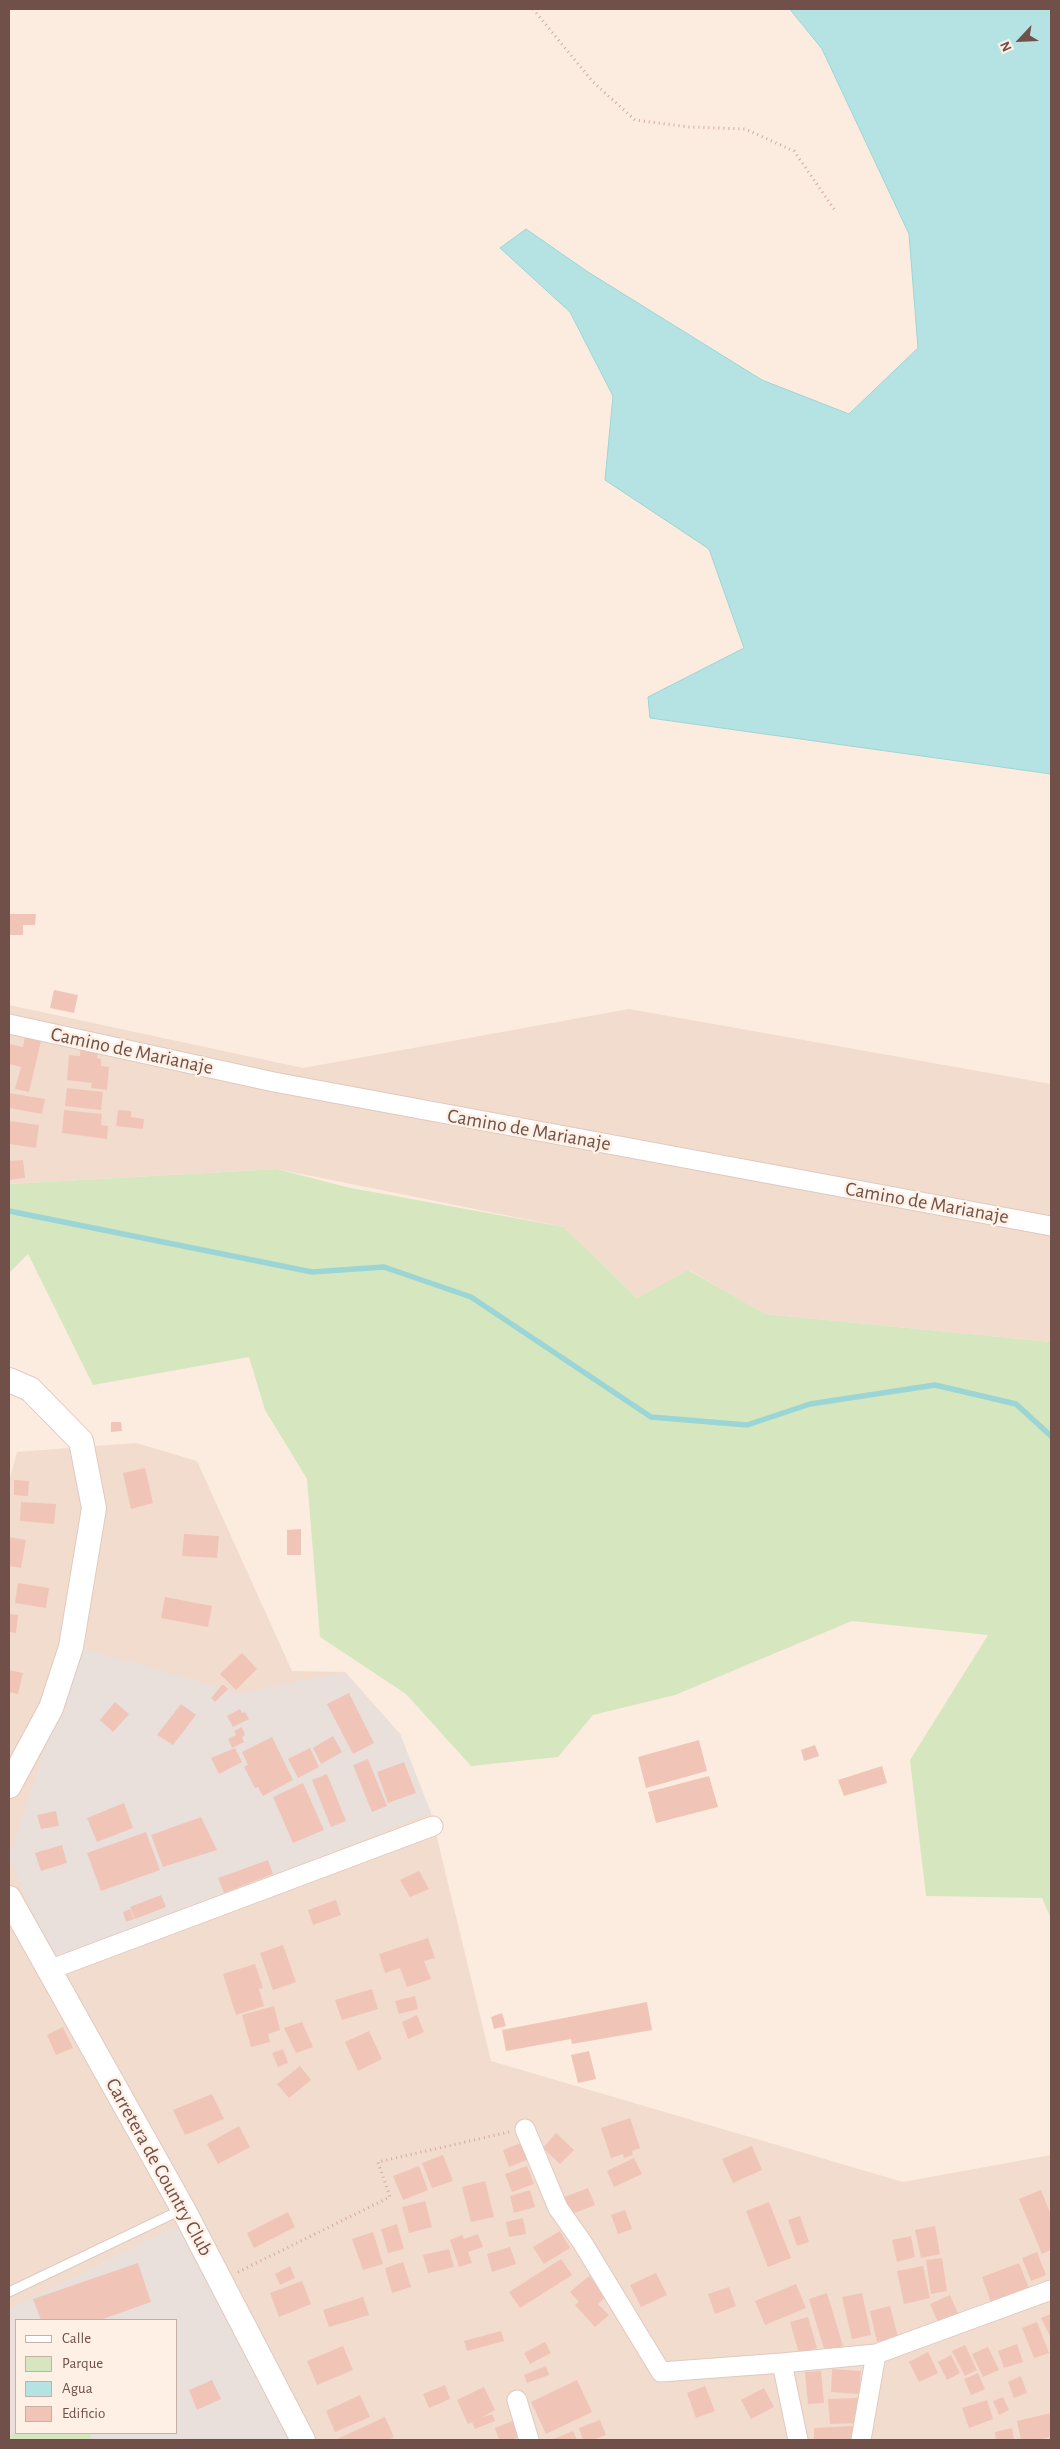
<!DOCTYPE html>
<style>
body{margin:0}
#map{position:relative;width:1060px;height:2449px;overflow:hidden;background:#fbecdf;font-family:"Alegreya Sans",sans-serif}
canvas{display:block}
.frame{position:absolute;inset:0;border:10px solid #705048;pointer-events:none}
.legend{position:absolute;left:15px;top:2319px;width:162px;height:115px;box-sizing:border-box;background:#fff0e5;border:1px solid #c6b0a6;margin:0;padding:6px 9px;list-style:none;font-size:15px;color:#705048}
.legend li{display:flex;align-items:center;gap:10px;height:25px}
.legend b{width:25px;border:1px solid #c6b0a6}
.north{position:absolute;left:995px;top:15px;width:50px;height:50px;-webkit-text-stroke:4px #fff0e5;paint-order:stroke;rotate:245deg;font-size:14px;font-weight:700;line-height:20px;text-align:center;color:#705048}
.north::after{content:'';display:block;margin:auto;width:18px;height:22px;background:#705048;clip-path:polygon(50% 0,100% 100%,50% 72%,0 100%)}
</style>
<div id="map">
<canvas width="1060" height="2449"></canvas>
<div class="frame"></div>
<ul class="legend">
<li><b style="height:6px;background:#fff"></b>Calle</li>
<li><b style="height:14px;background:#d6e7bf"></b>Parque</li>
<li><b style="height:14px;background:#b5e3e3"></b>Agua</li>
<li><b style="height:14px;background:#f0c5b8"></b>Edificio</li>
</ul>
<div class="north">N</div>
</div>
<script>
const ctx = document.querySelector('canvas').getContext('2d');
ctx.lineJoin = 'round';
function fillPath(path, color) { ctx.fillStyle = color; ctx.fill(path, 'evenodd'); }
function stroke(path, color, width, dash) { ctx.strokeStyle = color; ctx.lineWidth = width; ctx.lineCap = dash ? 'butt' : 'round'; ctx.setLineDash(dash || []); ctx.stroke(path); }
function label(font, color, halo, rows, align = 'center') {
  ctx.font = font + ' "Alegreya Sans",sans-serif'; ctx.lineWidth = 5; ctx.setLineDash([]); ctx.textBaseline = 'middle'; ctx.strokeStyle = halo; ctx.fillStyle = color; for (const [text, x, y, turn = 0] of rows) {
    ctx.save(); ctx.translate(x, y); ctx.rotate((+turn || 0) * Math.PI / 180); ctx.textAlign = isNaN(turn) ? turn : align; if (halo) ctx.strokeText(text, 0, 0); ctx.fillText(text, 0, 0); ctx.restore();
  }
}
fillPath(new Path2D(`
 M 9,1005 L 303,1068 L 629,1009 L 1051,1084 L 1051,1342 L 764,1314 L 689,1270 L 637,1298 L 564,1227 L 277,1169 L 9,1184 Z
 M 136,1443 L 197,1461 L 292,1671 L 345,1672 L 400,1734 L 431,1813 L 491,2061 L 903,2182 L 1051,2155 L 1051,2440 L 9,2440 L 9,1481 L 17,1452 ZM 16,2320 L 176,2320 L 176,2433 L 16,2433 Z`), '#f2dcce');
fillPath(new Path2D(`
 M 78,1647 L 240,1693 L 345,1672 L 400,1734 L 431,1813 L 53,1963 L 9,1857 Z
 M 180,2224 L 290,2440 L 9,2440 L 9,2309 ZM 16,2320 L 176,2320 L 176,2433 L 16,2433 Z`), '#e9e0db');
fillPath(new Path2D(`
 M 277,1169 L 346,1187 L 564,1227 L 637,1298 L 688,1270 L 765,1314 L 1051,1342 L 1051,1919 L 1042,1898 L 926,1896 L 910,1760 L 988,1635 L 852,1621 L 675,1695 L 593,1715 L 558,1757 L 471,1766 L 406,1694 L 320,1637 L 307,1479 L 265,1410 L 249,1357 L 93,1385 L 28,1254 L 9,1273 L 9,1184 Z
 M 17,2433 L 90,2433 L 92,2440 L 9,2440 L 9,2436 Z`), '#d6e7bf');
const water = new Path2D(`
 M 790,9 L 1051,9 L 1051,774 L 650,718 L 648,697 L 744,648 L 709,549 L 605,480 L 613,396 L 570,312 L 500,248 L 526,229 L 588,272 L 762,380 L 849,414 L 918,348 L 909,234 L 822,49 Z`);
fillPath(water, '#b5e3e3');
stroke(water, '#9cd5d5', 1);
stroke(new Path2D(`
 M 9,1211 L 312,1272 L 384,1267 L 471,1297 L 651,1417 L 747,1425 L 810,1404 L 935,1385 L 1016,1404 L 1051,1436`), '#9cd5d5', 5.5);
fillPath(new Path2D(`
 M 9,914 L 36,914 L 35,925 L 23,925 L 23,935 L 9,935 Z
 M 54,990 L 78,995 L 74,1013 L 50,1008 Z
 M 25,1037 L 41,1041 L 29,1092 L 15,1089 L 21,1067 L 9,1064 L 9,1044 L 23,1047 Z
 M 81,1044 L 99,1046 L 97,1058 L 101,1059 L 101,1066 L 109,1067 L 107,1090 L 91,1088 L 92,1083 L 67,1080 L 69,1055 L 80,1056 Z
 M 67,1088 L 103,1092 L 101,1110 L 65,1106 Z
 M 9,1093 L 45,1099 L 42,1114 L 9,1108 Z
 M 64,1110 L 102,1114 L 101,1125 L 108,1126 L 107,1139 L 62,1133 Z
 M 118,1110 L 131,1111 L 131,1117 L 144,1119 L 143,1129 L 116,1126 Z
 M 9,1121 L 39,1125 L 36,1148 L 9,1144 Z
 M 23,1160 L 25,1178 L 9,1180 L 9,1161 Z
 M 111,1422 L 121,1422 L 122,1431 L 111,1432 Z
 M 145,1468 L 153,1503 L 131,1509 L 123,1473 Z
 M 14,1480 L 29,1481 L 28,1496 L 14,1495 Z
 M 21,1502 L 56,1504 L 54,1524 L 20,1521 Z
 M 301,1529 L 301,1555 L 287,1555 L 287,1530 Z
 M 184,1534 L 219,1536 L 217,1558 L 182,1556 Z
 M 9,1537 L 26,1540 L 21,1568 L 9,1566 Z
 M 18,1583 L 49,1588 L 46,1608 L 15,1603 Z
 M 165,1597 L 212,1606 L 208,1627 L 161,1618 Z
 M 9,1614 L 18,1615 L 16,1633 L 9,1632 Z
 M 242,1653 L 257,1669 L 236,1690 L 220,1674 Z
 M 9,1670 L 23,1673 L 18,1694 L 9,1692 Z
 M 222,1685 L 224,1685 L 228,1689 L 215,1702 L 211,1698 Z
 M 349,1693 L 374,1743 L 353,1754 L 327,1704 Z
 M 115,1702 L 129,1714 L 113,1732 L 100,1720 Z
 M 181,1704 L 196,1715 L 173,1745 L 157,1735 Z
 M 240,1709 L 242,1713 L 245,1712 L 249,1719 L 233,1727 L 227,1716 Z
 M 242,1727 L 245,1735 L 242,1737 L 244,1742 L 232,1748 L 228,1739 L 236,1735 L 234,1731 Z
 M 333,1736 L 342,1752 L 321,1764 L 313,1748 Z
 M 272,1737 L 293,1780 L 263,1796 L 258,1787 L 255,1788 L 244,1767 L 248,1765 L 242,1752 Z
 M 699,1740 L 707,1771 L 646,1788 L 638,1757 Z
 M 815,1745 L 819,1756 L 804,1761 L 801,1750 Z
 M 235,1748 L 242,1762 L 219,1774 L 211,1758 Z
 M 310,1748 L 319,1767 L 298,1778 L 288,1759 Z
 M 368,1759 L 387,1806 L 372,1812 L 353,1765 Z
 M 404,1762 L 416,1793 L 388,1803 L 377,1772 Z
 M 882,1766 L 887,1783 L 844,1796 L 838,1780 Z
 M 327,1774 L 346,1821 L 331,1827 L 312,1780 Z
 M 709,1776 L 718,1807 L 656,1823 L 648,1792 Z
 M 303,1783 L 324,1830 L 293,1843 L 273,1797 Z
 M 124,1803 L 133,1828 L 97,1842 L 87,1818 Z
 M 56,1811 L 59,1826 L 41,1829 L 37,1815 Z
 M 201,1817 L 217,1850 L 163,1867 L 151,1835 Z
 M 146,1832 L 160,1870 L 101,1891 L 87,1853 Z
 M 62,1845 L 67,1863 L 41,1871 L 35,1853 Z
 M 268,1860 L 273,1874 L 224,1893 L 218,1878 Z
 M 419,1871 L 429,1889 L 410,1897 L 400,1880 Z
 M 161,1895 L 166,1907 L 135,1919 L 130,1907 Z
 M 336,1900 L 341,1915 L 313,1925 L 308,1910 Z
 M 130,1909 L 134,1919 L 126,1922 L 123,1912 Z
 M 428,1938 L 435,1958 L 424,1961 L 431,1979 L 407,1987 L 400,1968 L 385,1973 L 379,1954 Z
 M 283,1945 L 296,1982 L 273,1990 L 260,1953 Z
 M 255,1964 L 263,1988 L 259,1989 L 264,2006 L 236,2015 L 223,1974 Z
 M 372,1989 L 378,2009 L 342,2020 L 335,2000 Z
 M 415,1996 L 418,2009 L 399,2014 L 395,2001 Z
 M 647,2002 L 652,2030 L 572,2044 L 571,2039 L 506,2051 L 502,2030 Z
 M 274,2006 L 280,2030 L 268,2034 L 270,2042 L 251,2047 L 242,2015 Z
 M 502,2013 L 506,2026 L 494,2029 L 491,2017 Z
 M 417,2015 L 424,2032 L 408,2039 L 402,2022 Z
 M 302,2022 L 313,2047 L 296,2053 L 284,2028 Z
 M 63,2027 L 73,2048 L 56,2055 L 47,2035 Z
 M 369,2031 L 382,2059 L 358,2071 L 345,2042 Z
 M 283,2049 L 288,2063 L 278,2067 L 272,2053 Z
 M 589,2051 L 596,2079 L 578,2083 L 571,2055 Z
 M 300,2066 L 311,2080 L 289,2098 L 277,2084 Z
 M 212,2094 L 224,2119 L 185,2135 L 173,2110 Z
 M 630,2118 L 640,2148 L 632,2151 L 633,2155 L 624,2158 L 623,2154 L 611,2158 L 601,2128 Z
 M 239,2126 L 250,2147 L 218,2164 L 207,2144 Z
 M 556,2133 L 574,2150 L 560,2164 L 543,2148 Z
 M 526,2141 L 532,2158 L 509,2167 L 503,2150 Z
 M 752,2146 L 762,2170 L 733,2183 L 722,2159 Z
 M 443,2155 L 453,2181 L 432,2188 L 422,2163 Z
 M 634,2158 L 642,2174 L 614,2187 L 607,2171 Z
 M 419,2166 L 428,2190 L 403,2200 L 393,2176 Z
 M 527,2166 L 534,2184 L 512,2192 L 505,2174 Z
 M 485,2181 L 494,2217 L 471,2222 L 462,2187 Z
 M 588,2188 L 595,2205 L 569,2215 L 562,2198 Z
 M 530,2190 L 535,2207 L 514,2213 L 510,2196 Z
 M 1041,2190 L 1051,2215 L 1051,2250 L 1042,2254 L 1019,2199 Z
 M 425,2201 L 432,2227 L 409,2233 L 402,2207 Z
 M 769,2202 L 791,2258 L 768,2267 L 746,2211 Z
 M 625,2210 L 632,2229 L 618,2234 L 611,2215 Z
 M 288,2212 L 295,2227 L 254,2248 L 247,2233 Z
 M 800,2216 L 809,2242 L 797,2246 L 788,2220 Z
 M 523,2218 L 526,2234 L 509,2237 L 506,2222 Z
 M 397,2224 L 404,2249 L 388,2253 L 381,2229 Z
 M 935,2226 L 940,2254 L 921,2258 L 915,2230 Z
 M 560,2231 L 570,2248 L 544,2264 L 533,2247 Z
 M 373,2232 L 383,2264 L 363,2270 L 352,2239 Z
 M 478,2234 L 483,2247 L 468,2252 L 472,2263 L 459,2267 L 450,2240 L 462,2235 L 464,2239 Z
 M 911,2236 L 915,2257 L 897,2262 L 892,2240 Z
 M 510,2247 L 516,2264 L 492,2272 L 487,2254 Z
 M 449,2249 L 454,2267 L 428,2273 L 423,2255 Z
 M 1037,2252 L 1046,2275 L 1031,2281 L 1022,2258 Z
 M 942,2258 L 947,2291 L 931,2294 L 926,2260 Z
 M 561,2259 L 572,2275 L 520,2308 L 509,2292 Z
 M 403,2262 L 411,2287 L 392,2293 L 385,2268 Z
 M 138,2263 L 151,2302 L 100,2320 L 41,2320 L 33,2299 Z
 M 1019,2263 L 1029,2288 L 991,2302 L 982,2277 Z
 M 290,2266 L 295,2278 L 280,2285 L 275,2274 Z
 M 923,2266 L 930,2298 L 904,2304 L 897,2271 Z
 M 656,2273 L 667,2295 L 641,2307 L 630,2285 Z
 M 589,2276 L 607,2296 L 598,2304 L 609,2315 L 595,2327 L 575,2305 L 579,2302 L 570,2292 Z
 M 302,2281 L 311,2304 L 279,2317 L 270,2293 Z
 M 796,2284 L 806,2308 L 765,2325 L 755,2301 Z
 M 729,2287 L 736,2306 L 715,2314 L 708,2294 Z
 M 827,2293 L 843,2346 L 825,2352 L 809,2299 Z
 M 862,2293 L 871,2335 L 852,2339 L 842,2297 Z
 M 950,2295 L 960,2318 L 940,2327 L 930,2304 Z
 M 363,2297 L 369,2315 L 329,2327 L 323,2310 Z
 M 890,2306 L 898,2337 L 877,2342 L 870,2311 Z
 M 1051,2314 L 1051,2338 L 1041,2318 Z
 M 808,2317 L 817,2348 L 799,2353 L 790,2322 Z
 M 1037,2322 L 1049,2353 L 1034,2358 L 1022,2328 Z
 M 501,2331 L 504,2341 L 467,2351 L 464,2341 Z
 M 545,2342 L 551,2353 L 530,2364 L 524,2353 Z
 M 1017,2344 L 1023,2362 L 1004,2368 L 998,2351 Z
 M 965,2345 L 977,2370 L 965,2376 L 952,2351 Z
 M 343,2346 L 353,2370 L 317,2385 L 307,2361 Z
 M 988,2347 L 999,2370 L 983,2377 L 972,2354 Z
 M 928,2352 L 938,2373 L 919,2382 L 909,2362 Z
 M 951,2355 L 960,2373 L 947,2380 L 938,2362 Z
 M 546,2366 L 549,2375 L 527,2383 L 524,2375 Z
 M 832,2369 L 861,2371 L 859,2394 L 831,2392 Z
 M 821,2371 L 824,2403 L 808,2404 L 805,2372 Z
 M 978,2373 L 985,2389 L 971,2395 L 964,2379 Z
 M 1021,2376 L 1027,2393 L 1014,2398 L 1008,2382 Z
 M 212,2380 L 221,2399 L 197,2410 L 189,2390 Z
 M 577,2380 L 592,2412 L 546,2434 L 531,2402 Z
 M 445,2385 L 450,2399 L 429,2408 L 423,2394 Z
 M 705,2386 L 715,2411 L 696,2418 L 687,2393 Z
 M 484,2387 L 495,2410 L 481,2418 L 492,2414 L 495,2421 L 475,2429 L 472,2422 L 468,2424 L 457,2400 Z
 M 764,2388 L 774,2407 L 751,2419 L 741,2400 Z
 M 360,2395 L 370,2417 L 335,2432 L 326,2411 Z
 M 1003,2397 L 1009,2410 L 999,2415 L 993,2401 Z
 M 858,2398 L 859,2423 L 830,2424 L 828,2399 Z
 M 987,2400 L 993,2419 L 969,2428 L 962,2408 Z
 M 1051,2413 L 1051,2437 L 1038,2440 L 1021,2440 L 1017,2421 Z
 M 385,2417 L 394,2437 L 388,2440 L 335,2440 Z
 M 515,2420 L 521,2436 L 511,2440 L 499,2440 L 495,2428 Z
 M 600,2420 L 606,2435 L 593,2440 L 583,2440 L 579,2428 Z
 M 854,2426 L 855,2440 L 814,2440 L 814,2428 Z
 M 1012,2428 L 1014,2440 L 996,2440 L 995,2432 Z
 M 573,2431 L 577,2440 L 551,2440 Z`), '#f0c5b8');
const service = new Path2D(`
 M 9,2292 L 183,2209`);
const minor = new Path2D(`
 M 9,1024 L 274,1082 L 1051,1226
 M 49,1970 L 433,1826
 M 525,2129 L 558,2208 L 582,2242 L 661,2372 L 782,2363 L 876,2354 L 1051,2290
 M 782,2363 L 798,2440
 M 517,2400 L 529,2440
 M 861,2440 L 876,2354`);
const tertiary = new Path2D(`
 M 9,1380 L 30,1389 L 81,1441 L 94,1508 L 71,1647 L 51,1708 L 9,1786
 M 9,1898 L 183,2209 L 303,2440`);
stroke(service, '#e0c9bf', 11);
stroke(minor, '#e0c9bf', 21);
stroke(tertiary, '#e0c9bf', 26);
stroke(new Path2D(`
 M 533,9 L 593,82 L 635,120 L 689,127 L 745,129 L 794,151 L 836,212
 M 238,2272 L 390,2197 L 378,2162 L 509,2132`), '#d4a99c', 3, [1, 4]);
stroke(service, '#fff', 9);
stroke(minor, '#fff', 19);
stroke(tertiary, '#fff', 24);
label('20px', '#705048', '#fff0e5', [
 ["Camino de Marianaje",132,1051,12],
 ["Camino de Marianaje",529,1130,10],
 ["Camino de Marianaje",927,1203,10],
 ["Carretera de Country Club",159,2167,61]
]);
</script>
